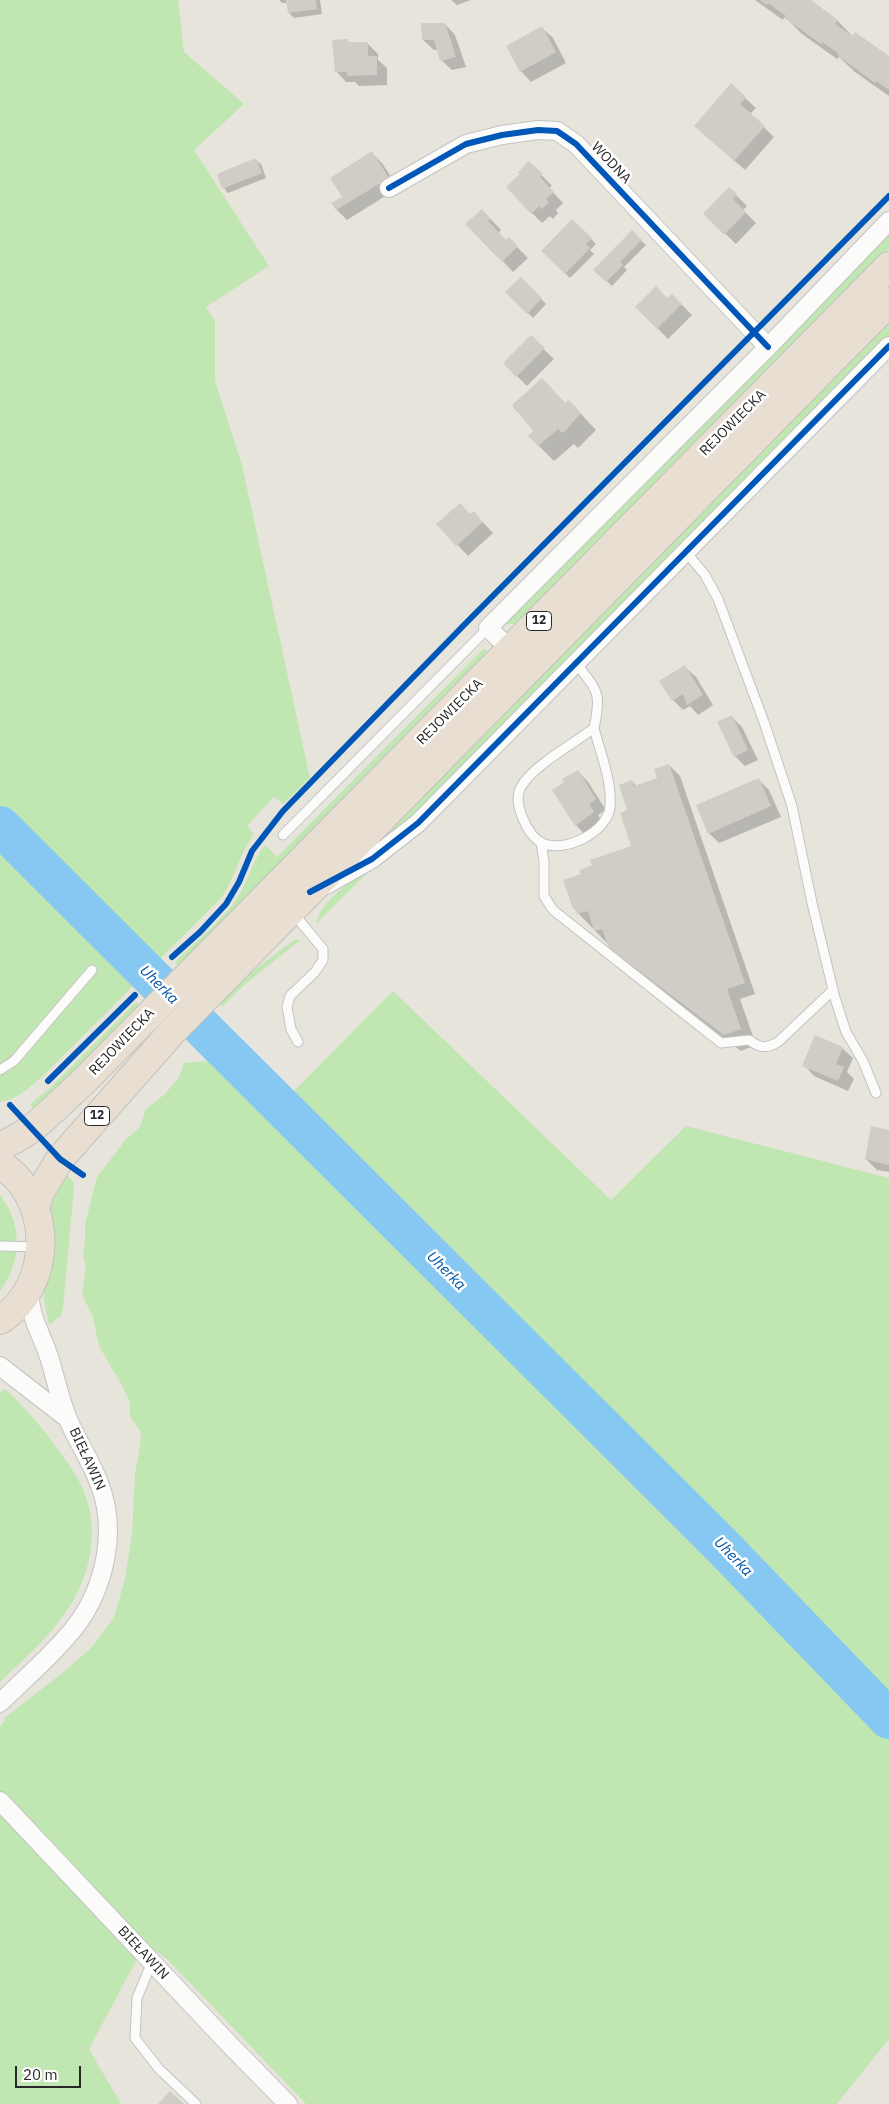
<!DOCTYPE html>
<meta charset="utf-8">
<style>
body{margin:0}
#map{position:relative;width:889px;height:2104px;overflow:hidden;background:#e7e4dc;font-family:"IBM Plex Sans",sans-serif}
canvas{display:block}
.scale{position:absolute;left:15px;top:2066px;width:66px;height:22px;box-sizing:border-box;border:2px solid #282828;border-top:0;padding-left:6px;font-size:15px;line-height:18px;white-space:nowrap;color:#282828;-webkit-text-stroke:4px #fff;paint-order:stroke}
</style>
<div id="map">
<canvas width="889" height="2104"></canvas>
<div class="scale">20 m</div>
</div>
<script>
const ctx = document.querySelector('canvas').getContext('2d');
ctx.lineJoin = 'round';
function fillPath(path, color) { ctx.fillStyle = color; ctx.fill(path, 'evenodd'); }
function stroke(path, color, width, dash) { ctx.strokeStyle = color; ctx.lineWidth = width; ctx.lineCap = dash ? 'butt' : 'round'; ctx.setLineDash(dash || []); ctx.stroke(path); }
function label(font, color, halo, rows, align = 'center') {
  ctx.font = font + ' "IBM Plex Sans",sans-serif'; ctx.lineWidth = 5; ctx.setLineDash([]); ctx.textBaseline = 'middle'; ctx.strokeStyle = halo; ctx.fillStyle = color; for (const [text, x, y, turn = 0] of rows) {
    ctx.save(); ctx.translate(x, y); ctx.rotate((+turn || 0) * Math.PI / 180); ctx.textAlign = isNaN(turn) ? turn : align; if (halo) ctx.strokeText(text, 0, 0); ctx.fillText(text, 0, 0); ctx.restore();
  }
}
fillPath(new Path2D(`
 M 0,0 L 178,0 L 184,52 L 244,104 L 194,150 L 269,266 L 206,307 L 215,321 L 215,381 L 242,465 L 310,778 L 283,804 L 274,797 L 247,826 L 254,834 C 239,854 236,877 221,898 L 45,1074 C 31,1086 19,1099 0,1102 Z
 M 889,230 L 889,248 L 523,619 L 514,624 L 507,624 L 506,622 Z
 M 889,321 L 889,336 L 421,812 L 379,846 L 371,847 Z
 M 483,649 L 487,650 L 484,657 L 179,966 L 175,962 C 196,941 222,921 238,897 C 249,880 252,861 265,845 L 277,857 Z
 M 374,866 L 316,924 C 319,903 355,876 374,866 Z
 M 294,940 L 300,940 L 243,986 L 222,1007 L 218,1002 L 246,976 Z
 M 393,991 L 611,1200 L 686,1126 L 889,1178 L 889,2039 L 837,2104 L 306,2104 L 167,1959 L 153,1949 L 137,1959 L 89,2049 L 121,2104 L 0,2104 L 0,1727 L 6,1717 L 66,1670 L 93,1646 L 114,1617 L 125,1579 L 132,1533 L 135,1474 L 140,1447 L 141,1433 L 130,1416 L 130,1403 L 122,1386 L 99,1346 L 93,1317 L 82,1295 L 86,1267 L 83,1255 L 85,1239 L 85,1224 L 97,1177 L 126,1139 L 140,1127 L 146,1109 L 165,1094 L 179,1077 L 184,1063 L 242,1058 L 294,1091 Z
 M 136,1002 L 140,1007 L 72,1077 L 34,1111 L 30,1104 L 48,1090 Z
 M 64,1173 L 73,1181 L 74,1188 L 63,1308 L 61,1316 L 49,1325 L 44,1300 L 44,1289 L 55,1245 L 49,1216 L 51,1201 Z
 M 0,1195 C 23,1224 22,1262 0,1291 Z
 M 5,1389 C 22,1404 37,1422 51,1440 C 62,1455 74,1470 82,1487 C 101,1529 91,1577 65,1613 C 47,1640 23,1660 0,1682 L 0,1392 Z`), '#c0e7b1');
fillPath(new Path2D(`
 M 279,0 L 320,0 L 322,14 L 294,18 L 289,13 L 288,3 L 282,3 Z
 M 451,0 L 471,0 L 457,5 Z
 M 755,0 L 809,0 L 837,20 L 853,37 L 889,58 L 889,96 L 855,72 L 839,57 L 837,59 L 802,34 L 789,21 L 784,17 L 783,20 Z
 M 445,24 L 455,35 L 466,67 L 452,70 L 441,60 L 438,50 L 434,50 L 423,40 Z
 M 542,28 L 553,38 L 566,63 L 531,82 L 521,71 Z
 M 347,41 L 350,44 L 368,44 L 378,54 L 378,60 L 387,68 L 387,85 L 359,86 L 355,82 L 346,82 L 336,71 Z
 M 731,85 L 756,108 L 750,114 L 774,137 L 745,170 L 695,126 Z
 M 372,153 L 382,163 L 398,188 L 347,220 L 337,210 Z
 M 256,160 L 261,164 L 266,178 L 228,193 L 224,188 L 218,175 Z
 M 529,162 L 552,186 L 549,188 L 563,203 L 556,210 L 558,213 L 553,219 L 550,216 L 542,223 L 532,213 L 522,174 Z
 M 729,188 L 747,206 L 743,210 L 756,223 L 736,244 L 705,214 Z
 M 482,210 L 501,230 L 498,233 L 506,241 L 509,239 L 528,258 L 513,272 L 467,224 Z
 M 572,220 L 596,244 L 590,250 L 594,254 L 570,278 L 542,251 Z
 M 632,232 L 646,245 L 624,267 L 627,270 L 612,286 L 595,270 Z
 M 521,279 L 546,304 L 533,318 L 507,292 Z
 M 672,295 L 692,315 L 668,339 L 637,307 L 667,299 Z
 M 531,337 L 554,359 L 527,386 L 504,363 Z
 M 542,379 L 566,404 L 569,401 L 596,430 L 578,448 L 574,444 L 554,461 L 539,446 L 535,431 L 513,407 Z
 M 473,512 L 493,533 L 468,556 L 438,524 L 470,515 Z
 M 685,667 L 696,677 L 713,705 L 698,715 L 690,706 L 683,710 L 673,700 Z
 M 732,717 L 742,727 L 758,760 L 745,766 L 735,756 Z
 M 669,765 L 680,776 L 755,994 L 740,999 L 756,1045 L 741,1051 L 631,968 L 578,913 L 574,908 L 565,881 L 583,875 L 633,846 L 629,811 L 632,781 L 636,786 L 659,778 Z
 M 578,771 L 588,782 L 606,810 L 598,815 L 603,823 L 586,836 L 576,825 L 566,782 Z
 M 759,780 L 769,790 L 781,817 L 719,843 L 709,833 Z
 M 842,1048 L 853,1058 L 847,1072 L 854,1079 L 848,1091 L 814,1076 L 804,1065 Z
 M 889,1131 L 889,1172 L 877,1170 L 866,1159 Z`), '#0003');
stroke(new Path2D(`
 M 0,826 L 725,1549 L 889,1719`), '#86c8f2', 40);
fillPath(new Path2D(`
 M 286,0 L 316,0 L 317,9 L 288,13 Z
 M 760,0 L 811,0 L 838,20 L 835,24 L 852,36 L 855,32 L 889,56 L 889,90 L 876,81 L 875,83 L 838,56 L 839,54 L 822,42 L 821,44 L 785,18 L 786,16 L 768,3 L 766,5 Z
 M 421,23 L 445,23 L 456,57 L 440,61 L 434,40 L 422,40 Z
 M 542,26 L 556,52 L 520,72 L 506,46 Z
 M 348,39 L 348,42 L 368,42 L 368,56 L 377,56 L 377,75 L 347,76 L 347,72 L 335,72 L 332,40 Z
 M 731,83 L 746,97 L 740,104 L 765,126 L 734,161 L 694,126 Z
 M 372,151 L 389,178 L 336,210 L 331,203 L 342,197 L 330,178 Z
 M 256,158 L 262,173 L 222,189 L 217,174 Z
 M 529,161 L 543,174 L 540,177 L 554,192 L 546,199 L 549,202 L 542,209 L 539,206 L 531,214 L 506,187 L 520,174 L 518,172 Z
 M 729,187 L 737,194 L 733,199 L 746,212 L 724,235 L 703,214 Z
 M 482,209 L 491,219 L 488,221 L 506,240 L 509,237 L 518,246 L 502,262 L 465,224 Z
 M 572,219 L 592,238 L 586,244 L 590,248 L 565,274 L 541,251 Z
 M 632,230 L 642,240 L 620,262 L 623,265 L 606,282 L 593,270 Z
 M 521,277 L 542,298 L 527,314 L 505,292 Z
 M 656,286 L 667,298 L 672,294 L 682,304 L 657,329 L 635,307 Z
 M 531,335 L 545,348 L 516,377 L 503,363 Z
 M 542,378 L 565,403 L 569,400 L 581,413 L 566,430 L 562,433 L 558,429 L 538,446 L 528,436 L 533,431 L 512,405 Z
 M 460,503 L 470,514 L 474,511 L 483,522 L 456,546 L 436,524 Z
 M 685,665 L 703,695 L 687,705 L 683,694 L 672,701 L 659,681 Z
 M 732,715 L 748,750 L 734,757 L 717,722 Z
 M 669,764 L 745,983 L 727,989 L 741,1029 L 724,1035 L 609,948 L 602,929 L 594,931 L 588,911 L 577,914 L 575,908 L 573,909 L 563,880 L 581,874 L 579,870 L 592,865 L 590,860 L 631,846 L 620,813 L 627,810 L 619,785 L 632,780 L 634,786 L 657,778 L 654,769 Z
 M 578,770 L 596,799 L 589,804 L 594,812 L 575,826 L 552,790 L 564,782 L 562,779 Z
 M 759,778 L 771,806 L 708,834 L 696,805 Z
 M 815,1035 L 843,1047 L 836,1064 L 844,1067 L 838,1081 L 802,1066 Z
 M 871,1126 L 889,1130 L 889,1165 L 865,1159 Z
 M 170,2091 L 184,2104 L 158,2104 Z`), '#d0cdc7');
const lane = new Path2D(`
 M 686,552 L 705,575 L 718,599 L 764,722 L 792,806 L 812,903 L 835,998 L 846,1032 L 863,1061 L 876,1093
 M 576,663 C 597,691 602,691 594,728 C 575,743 532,766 521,787 C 512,802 527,835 542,843 C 565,854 609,831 610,806 C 612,780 600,752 594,728
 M 283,835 L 488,628
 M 541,843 L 544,861 L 544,896 L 553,910 L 721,1043 L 749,1040 C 760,1048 766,1049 778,1042 L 833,990
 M 293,913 L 323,949 L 323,960 L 315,972 L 290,996 L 287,1007 L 291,1029 L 298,1042
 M 0,1070 L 14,1061 L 92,970
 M 0,1246 L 38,1247
 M 152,1962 L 137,1998 L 135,2038 L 159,2069 L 196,2104`);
const street = new Path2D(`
 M 389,188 L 466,144 L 502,135 L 538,130 L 557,131 L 576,144 L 768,347
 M 511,650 L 488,628 L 768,347 L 889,221
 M 326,885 L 372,859 L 418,823 L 889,346
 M 0,1366 L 67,1418
 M 0,1703 C 25,1678 53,1655 75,1627 C 105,1588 118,1530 99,1483 C 91,1461 77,1441 68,1419 C 60,1400 56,1380 50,1360 C 43,1336 27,1314 30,1288
 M 0,1801 L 229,2044 L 288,2104`);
const highway = new Path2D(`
 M 0,1146 C 33,1134 57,1105 83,1082 L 889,266
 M 0,1164 C 54,1198 54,1286 0,1320
 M 35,1208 L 40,1192 L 60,1159 L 172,1032 L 889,302`);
stroke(lane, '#c3c2c3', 11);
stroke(street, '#c3c2c3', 20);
stroke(highway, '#c3c2bf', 30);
stroke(lane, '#fbfbfa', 9);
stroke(street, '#fbfbfa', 18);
stroke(highway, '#e8dfd2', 28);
stroke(new Path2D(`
 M 389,188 L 466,144 L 502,135 L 538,130 L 557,131 L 576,144 L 768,347
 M 310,892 L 372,859 L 418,823 L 889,346
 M 172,957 L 200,932 L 226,904 L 239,882 L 252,851 L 283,811 L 464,625 L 889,196
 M 48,1081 L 135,995
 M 10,1105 L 60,1159 L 83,1175`), '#0057b8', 6);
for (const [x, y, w] of [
 [539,621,25],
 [97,1116,25]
]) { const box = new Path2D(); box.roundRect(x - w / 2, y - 9.5, w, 19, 4); ctx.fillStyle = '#fff'; ctx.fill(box); stroke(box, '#282828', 1); }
label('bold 12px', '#282828', null, [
 ["12",539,621],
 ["12",97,1116]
]);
label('14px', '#282828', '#fff', [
 ["WODNA",611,163,47],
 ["REJOWIECKA",733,423,-45],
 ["REJOWIECKA",450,712,-45],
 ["REJOWIECKA",122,1042,-46],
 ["BIEŁAWIN",87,1459,65],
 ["BIEŁAWIN",143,1953,47]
]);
label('italic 15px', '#0055a3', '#fff', [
 ["Uherka",159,985,45],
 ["Uherka",446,1271,45],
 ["Uherka",733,1557,46]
]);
</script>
